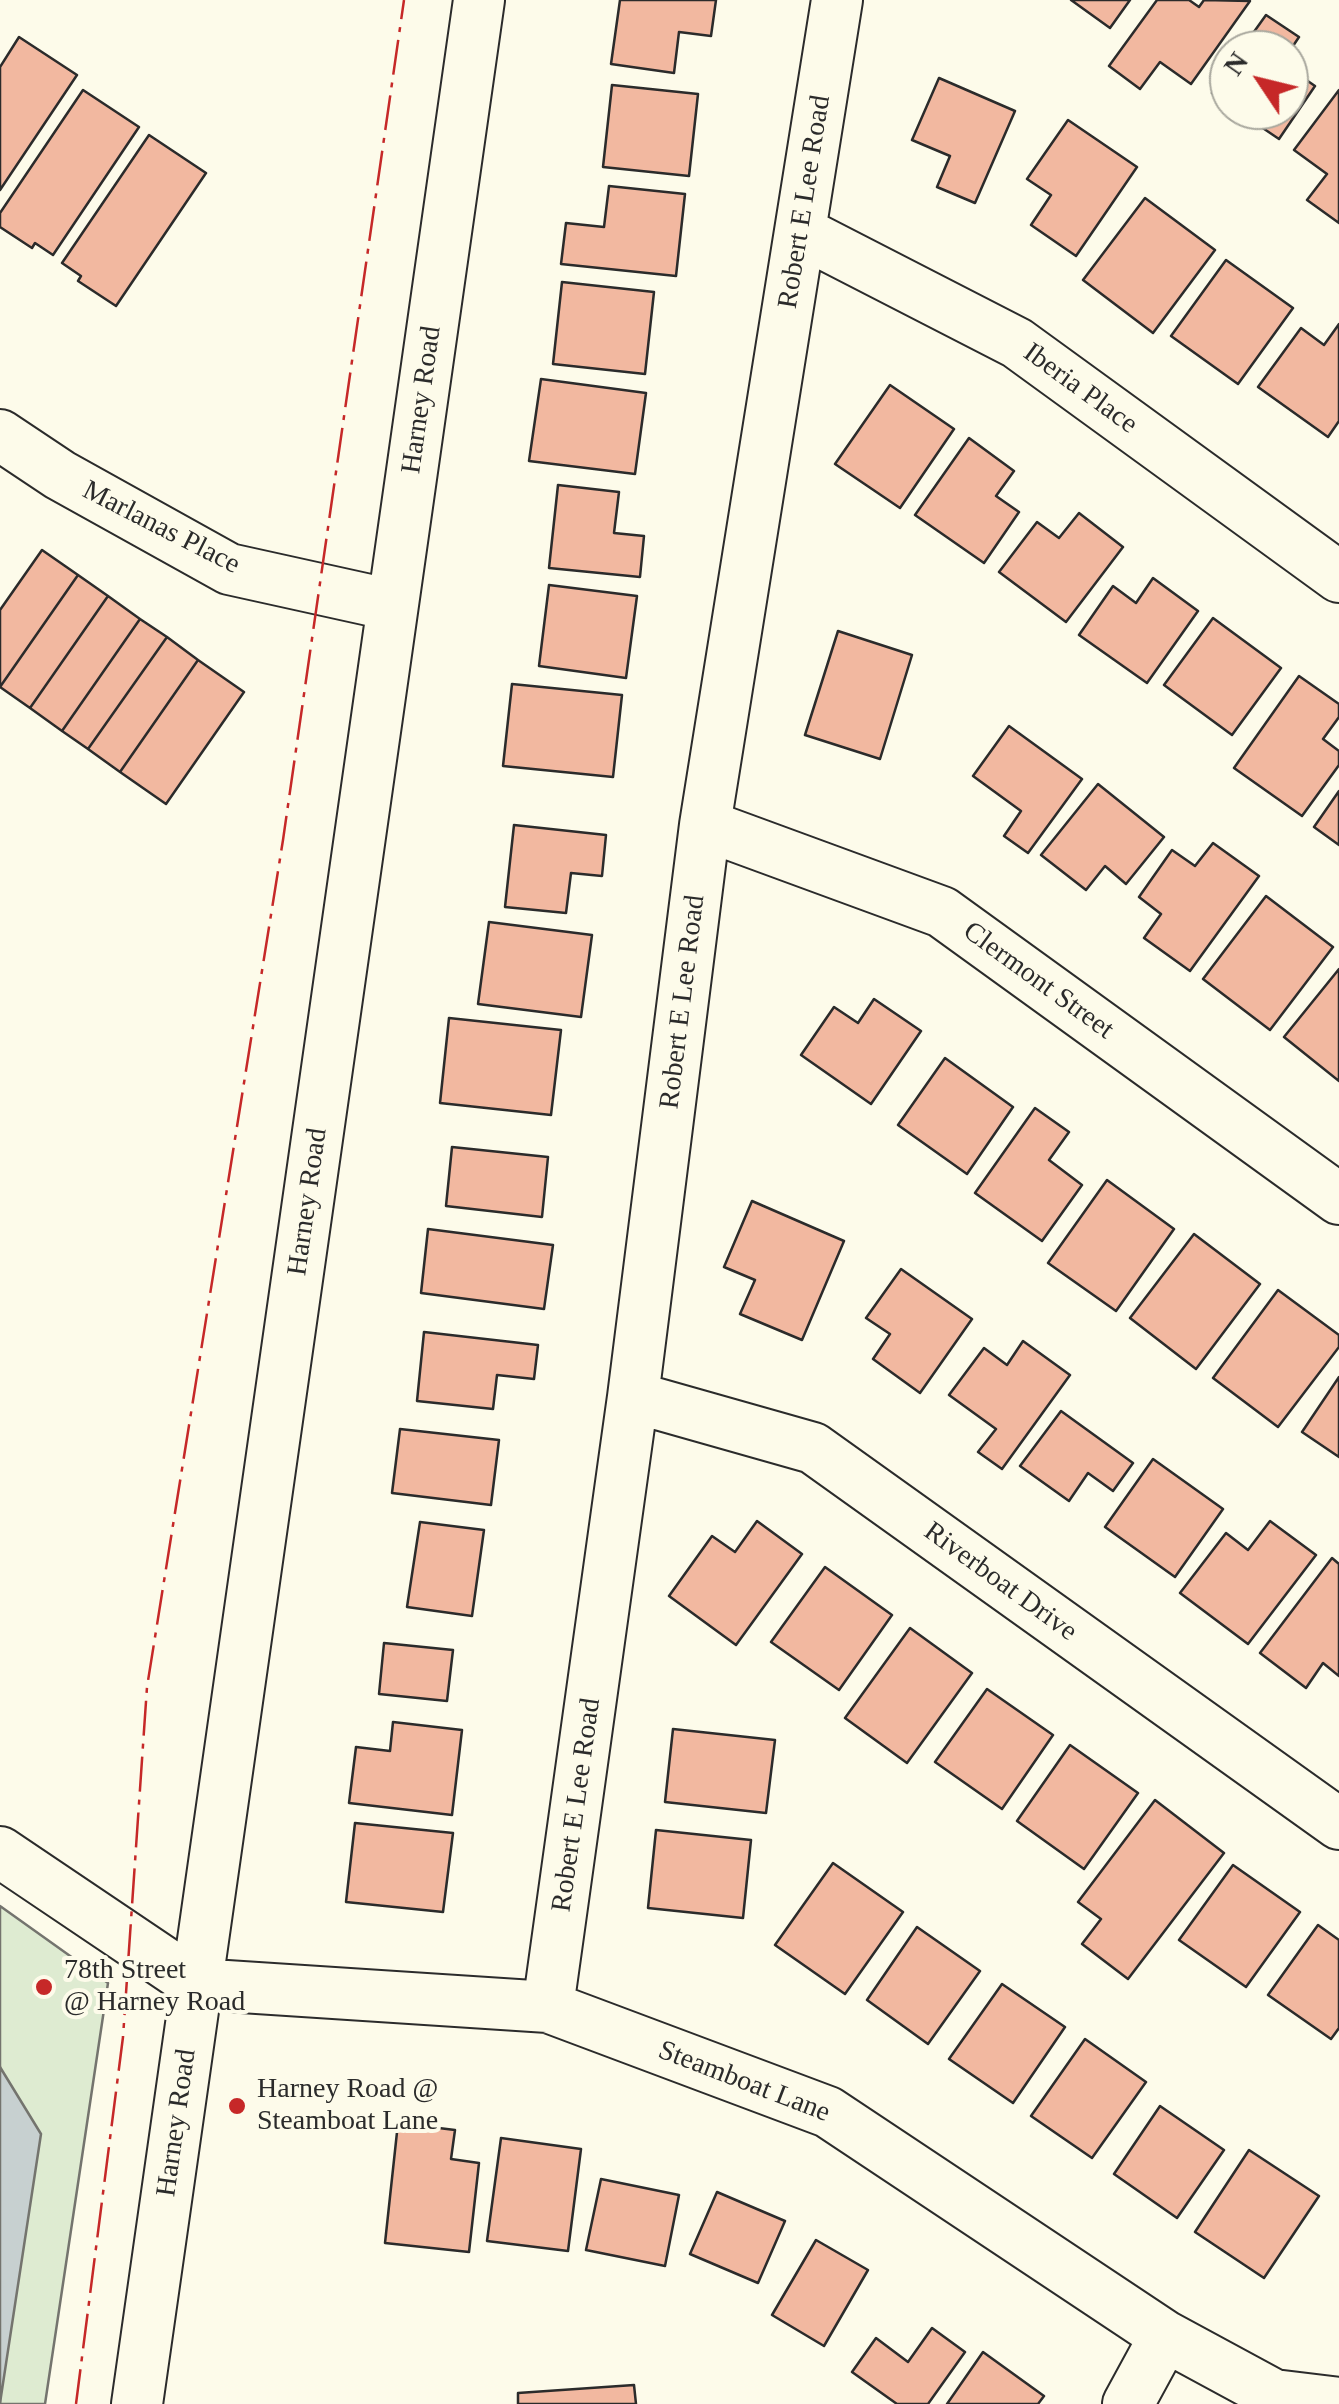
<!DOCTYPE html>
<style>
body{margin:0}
#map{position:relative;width:1339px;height:2404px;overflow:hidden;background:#fdfbea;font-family:"Times New Roman",serif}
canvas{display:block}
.north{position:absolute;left:1209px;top:30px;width:100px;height:100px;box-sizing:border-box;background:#fdfbea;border:2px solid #a9a89e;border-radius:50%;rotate:305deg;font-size:28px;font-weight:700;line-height:40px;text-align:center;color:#2b2b2b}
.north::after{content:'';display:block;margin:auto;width:35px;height:45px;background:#c62828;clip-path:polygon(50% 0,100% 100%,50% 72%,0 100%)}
</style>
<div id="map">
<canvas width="1339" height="2404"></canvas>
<div class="north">N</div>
</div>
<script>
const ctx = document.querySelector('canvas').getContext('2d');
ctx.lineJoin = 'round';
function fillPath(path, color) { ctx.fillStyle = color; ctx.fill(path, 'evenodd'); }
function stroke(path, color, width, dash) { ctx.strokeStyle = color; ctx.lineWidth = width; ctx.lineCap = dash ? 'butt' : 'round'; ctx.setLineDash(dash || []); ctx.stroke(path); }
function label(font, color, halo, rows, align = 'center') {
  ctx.font = font + ' "Times New Roman",serif'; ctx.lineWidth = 8; ctx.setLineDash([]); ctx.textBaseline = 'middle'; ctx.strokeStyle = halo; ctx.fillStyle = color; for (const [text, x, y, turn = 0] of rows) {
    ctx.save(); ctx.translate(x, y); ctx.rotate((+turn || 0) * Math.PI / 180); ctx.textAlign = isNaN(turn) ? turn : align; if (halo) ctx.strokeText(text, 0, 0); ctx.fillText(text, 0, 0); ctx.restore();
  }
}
const green = new Path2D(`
 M 0,1906 L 108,1983 L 45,2404 L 0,2404 Z`);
fillPath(green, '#deebd1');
stroke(green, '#74746e', 2.5);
const water = new Path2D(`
 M 0,2067 L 41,2134 L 0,2403 Z`);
fillPath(water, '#c7d0d0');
stroke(water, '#74746e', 2.5);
const building = new Path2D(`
 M 620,0 L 716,0 L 711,36 L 679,32 L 674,73 L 611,64 Z
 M 1071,0 L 1130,0 L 1110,28 Z
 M 1157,0 L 1189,0 L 1199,7 L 1204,0 L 1250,1 L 1191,84 L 1160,62 L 1140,89 L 1109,66 Z
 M 1266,15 L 1299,37 L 1289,52 L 1241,50 Z
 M 19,37 L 77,75 L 0,190 L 0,67 Z
 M 1229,68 L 1229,105 L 1212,93 Z
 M 1289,68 L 1315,86 L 1279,139 L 1236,110 L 1289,110 Z
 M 939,78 L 1015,111 L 975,203 L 937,187 L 950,156 L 912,140 Z
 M 612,85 L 698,94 L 689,176 L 603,167 Z
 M 83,90 L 139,127 L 53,255 L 35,243 L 32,248 L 0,227 L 0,213 Z
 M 1339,90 L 1339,223 L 1307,200 L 1327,174 L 1294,150 Z
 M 1068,120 L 1137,167 L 1076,256 L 1031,225 L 1051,195 L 1027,179 Z
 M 149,135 L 206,173 L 116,306 L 78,281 L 81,276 L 62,263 Z
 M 609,186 L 685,194 L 676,276 L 561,264 L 566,223 L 604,227 Z
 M 1145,198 L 1215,250 L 1153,333 L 1083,280 Z
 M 1226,260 L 1293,308 L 1238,384 L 1171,336 Z
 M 562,282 L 654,292 L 645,374 L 553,364 Z
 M 1339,324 L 1339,421 L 1328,437 L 1258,387 L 1301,328 L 1324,345 Z
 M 541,379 L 646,393 L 635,474 L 529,461 Z
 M 890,385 L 954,429 L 900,508 L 835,464 Z
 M 969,438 L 1014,471 L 996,496 L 1019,512 L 984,563 L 915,515 Z
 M 558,485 L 619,492 L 614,533 L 644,536 L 640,577 L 549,568 Z
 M 1079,513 L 1123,547 L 1066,622 L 999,572 L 1037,522 L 1059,538 Z
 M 42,550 L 78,575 L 0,687 L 0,610 Z
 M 78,575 L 108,596 L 30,708 L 0,687 Z
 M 1153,578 L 1198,611 L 1147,683 L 1079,635 L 1113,586 L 1136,603 Z
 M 549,585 L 637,596 L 626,678 L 539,666 Z
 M 108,596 L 140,619 L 62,731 L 30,708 Z
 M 1213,618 L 1281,668 L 1232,735 L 1164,685 Z
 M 140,619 L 167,637 L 88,749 L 62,731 Z
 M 838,631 L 912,655 L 880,759 L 805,735 Z
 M 167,637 L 198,660 L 120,772 L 88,749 Z
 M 198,660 L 244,692 L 166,804 L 120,772 Z
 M 1299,676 L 1339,704 L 1339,717 L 1323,739 L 1339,751 L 1339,765 L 1302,816 L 1234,768 Z
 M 512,684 L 622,695 L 613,777 L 503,766 Z
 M 1009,726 L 1082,779 L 1028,853 L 1004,836 L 1021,811 L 973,776 Z
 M 1098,784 L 1164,837 L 1126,884 L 1105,866 L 1086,890 L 1041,855 Z
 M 1339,791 L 1339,845 L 1314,827 Z
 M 514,825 L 606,835 L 602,876 L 571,873 L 566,913 L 505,907 Z
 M 1213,843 L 1259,876 L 1190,971 L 1144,938 L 1161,914 L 1139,897 L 1172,850 L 1195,866 Z
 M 1266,896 L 1333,947 L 1270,1030 L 1203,979 Z
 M 489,922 L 592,935 L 581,1017 L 478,1004 Z
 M 1339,969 L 1339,1081 L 1284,1037 Z
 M 874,999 L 921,1031 L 871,1104 L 801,1055 L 834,1007 L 858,1023 Z
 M 449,1018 L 561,1030 L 551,1115 L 440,1103 Z
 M 945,1058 L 1013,1107 L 967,1174 L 898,1125 Z
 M 1035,1108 L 1069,1132 L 1049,1160 L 1082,1185 L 1042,1241 L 975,1193 Z
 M 452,1147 L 548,1157 L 542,1217 L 446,1206 Z
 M 1107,1180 L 1174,1229 L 1116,1311 L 1048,1263 Z
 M 752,1201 L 844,1241 L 802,1340 L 740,1314 L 755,1280 L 724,1267 Z
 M 428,1229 L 553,1245 L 544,1309 L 421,1293 Z
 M 1194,1234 L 1260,1284 L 1196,1369 L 1130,1318 Z
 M 901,1269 L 972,1319 L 920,1393 L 873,1359 L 890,1334 L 866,1318 Z
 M 1278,1290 L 1339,1335 L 1339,1347 L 1278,1427 L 1213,1378 Z
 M 424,1332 L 538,1345 L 534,1379 L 497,1375 L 493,1409 L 417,1401 Z
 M 1023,1341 L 1070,1375 L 1002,1469 L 978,1452 L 996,1429 L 949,1395 L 984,1348 L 1007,1365 Z
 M 1339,1377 L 1339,1457 L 1302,1432 Z
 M 1061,1411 L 1133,1463 L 1113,1491 L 1088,1473 L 1069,1501 L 1020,1466 Z
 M 400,1429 L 499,1440 L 491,1505 L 392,1493 Z
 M 1153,1459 L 1223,1509 L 1175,1577 L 1105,1527 Z
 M 757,1521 L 802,1554 L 736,1645 L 669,1596 L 712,1536 L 735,1552 Z
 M 1270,1521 L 1316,1555 L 1248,1644 L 1180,1593 L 1226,1533 L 1248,1550 Z
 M 420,1522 L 484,1530 L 472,1616 L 407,1607 Z
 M 1332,1558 L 1339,1564 L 1339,1676 L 1323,1663 L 1306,1688 L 1260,1653 Z
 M 825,1567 L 892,1615 L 839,1690 L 771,1642 Z
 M 910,1628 L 972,1673 L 907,1763 L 845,1718 Z
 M 384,1643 L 453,1650 L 447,1701 L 379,1694 Z
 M 987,1689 L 1053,1735 L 1002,1809 L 935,1762 Z
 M 393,1722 L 462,1730 L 452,1815 L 349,1803 L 356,1747 L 390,1751 Z
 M 673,1729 L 775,1740 L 766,1813 L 665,1802 Z
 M 1070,1745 L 1138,1793 L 1084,1869 L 1017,1821 Z
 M 1155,1800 L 1224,1853 L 1128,1979 L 1082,1944 L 1101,1919 L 1078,1902 Z
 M 355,1823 L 453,1833 L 443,1912 L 346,1902 Z
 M 656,1830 L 751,1840 L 743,1918 L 648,1908 Z
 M 833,1863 L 903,1912 L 845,1994 L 775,1945 Z
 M 1233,1865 L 1300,1912 L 1246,1987 L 1179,1940 Z
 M 1318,1925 L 1339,1940 L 1339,2028 L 1331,2039 L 1268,1995 Z
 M 917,1927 L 980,1971 L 928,2044 L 867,2000 Z
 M 1002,1984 L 1065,2027 L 1013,2103 L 949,2059 Z
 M 1085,2039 L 1146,2082 L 1092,2158 L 1031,2116 Z
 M 1160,2106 L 1224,2150 L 1177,2218 L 1114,2174 Z
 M 398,2123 L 455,2130 L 451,2159 L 479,2163 L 469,2252 L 385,2243 Z
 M 501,2138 L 581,2149 L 568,2251 L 487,2241 Z
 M 1249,2150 L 1319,2196 L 1264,2278 L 1195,2232 Z
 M 601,2179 L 679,2195 L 665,2266 L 586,2250 Z
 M 717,2192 L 785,2221 L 758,2283 L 690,2254 Z
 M 816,2240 L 868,2270 L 824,2346 L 772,2315 Z
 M 932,2328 L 965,2352 L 928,2404 L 897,2404 L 852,2372 L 876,2338 L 908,2362 Z
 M 983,2352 L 1044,2396 L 1038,2404 L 947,2404 Z
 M 634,2385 L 636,2404 L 518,2404 L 518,2393 Z`);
fillPath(building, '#f2b8a0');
stroke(building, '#2b2b2b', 2.5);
const minor = new Path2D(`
 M 801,232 L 1017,343 L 1339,577
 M 0,435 L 60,475 L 229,569 L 392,605
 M 705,825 L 942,912 L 1339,1199
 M 633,1397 L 813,1448 L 1339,1824
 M 0,1852 L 196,1984
 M 196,1984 L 548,2007 L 828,2112 L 1165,2336 L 1274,2395 L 1339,2403
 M 548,2007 L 633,1397 L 705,825 L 837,0
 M 137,2404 L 479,0
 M 1128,2404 L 1165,2336`);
stroke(minor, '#2b2b2b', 54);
stroke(minor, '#fdfbea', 50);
stroke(new Path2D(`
 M 76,2404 L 123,2037 L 147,1687 L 283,840 L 404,0`), '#c62828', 2.5, [35, 8, 5, 8]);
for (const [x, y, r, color] of [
 [44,1987,10,"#c62828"],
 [237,2106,10,"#c62828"]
]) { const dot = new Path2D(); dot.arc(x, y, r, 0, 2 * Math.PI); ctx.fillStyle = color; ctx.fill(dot); stroke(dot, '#fdfbea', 4); }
label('28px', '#2b2b2b', '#fdfbea', [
 ["Robert E Lee Road",805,202,-81],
 ["Iberia Place",1080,389,36],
 ["Harney Road",422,400,-82],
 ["Marlanas Place",161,528,27],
 ["Clermont Street",1038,981,36],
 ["Robert E Lee Road",683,1002,-83],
 ["Harney Road",308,1202,-82],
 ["Riverboat Drive",1000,1582,36],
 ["Robert E Lee Road",577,1805,-82],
 ["Steamboat Lane",744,2082,21],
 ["Harney Road",177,2123,-82]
]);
label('28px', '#2b2b2b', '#fdfbea', [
 ["78th Street",64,1971],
 ["@ Harney Road",64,2003],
 ["Harney Road @",257,2090],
 ["Steamboat Lane",257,2122]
], 'left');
</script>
